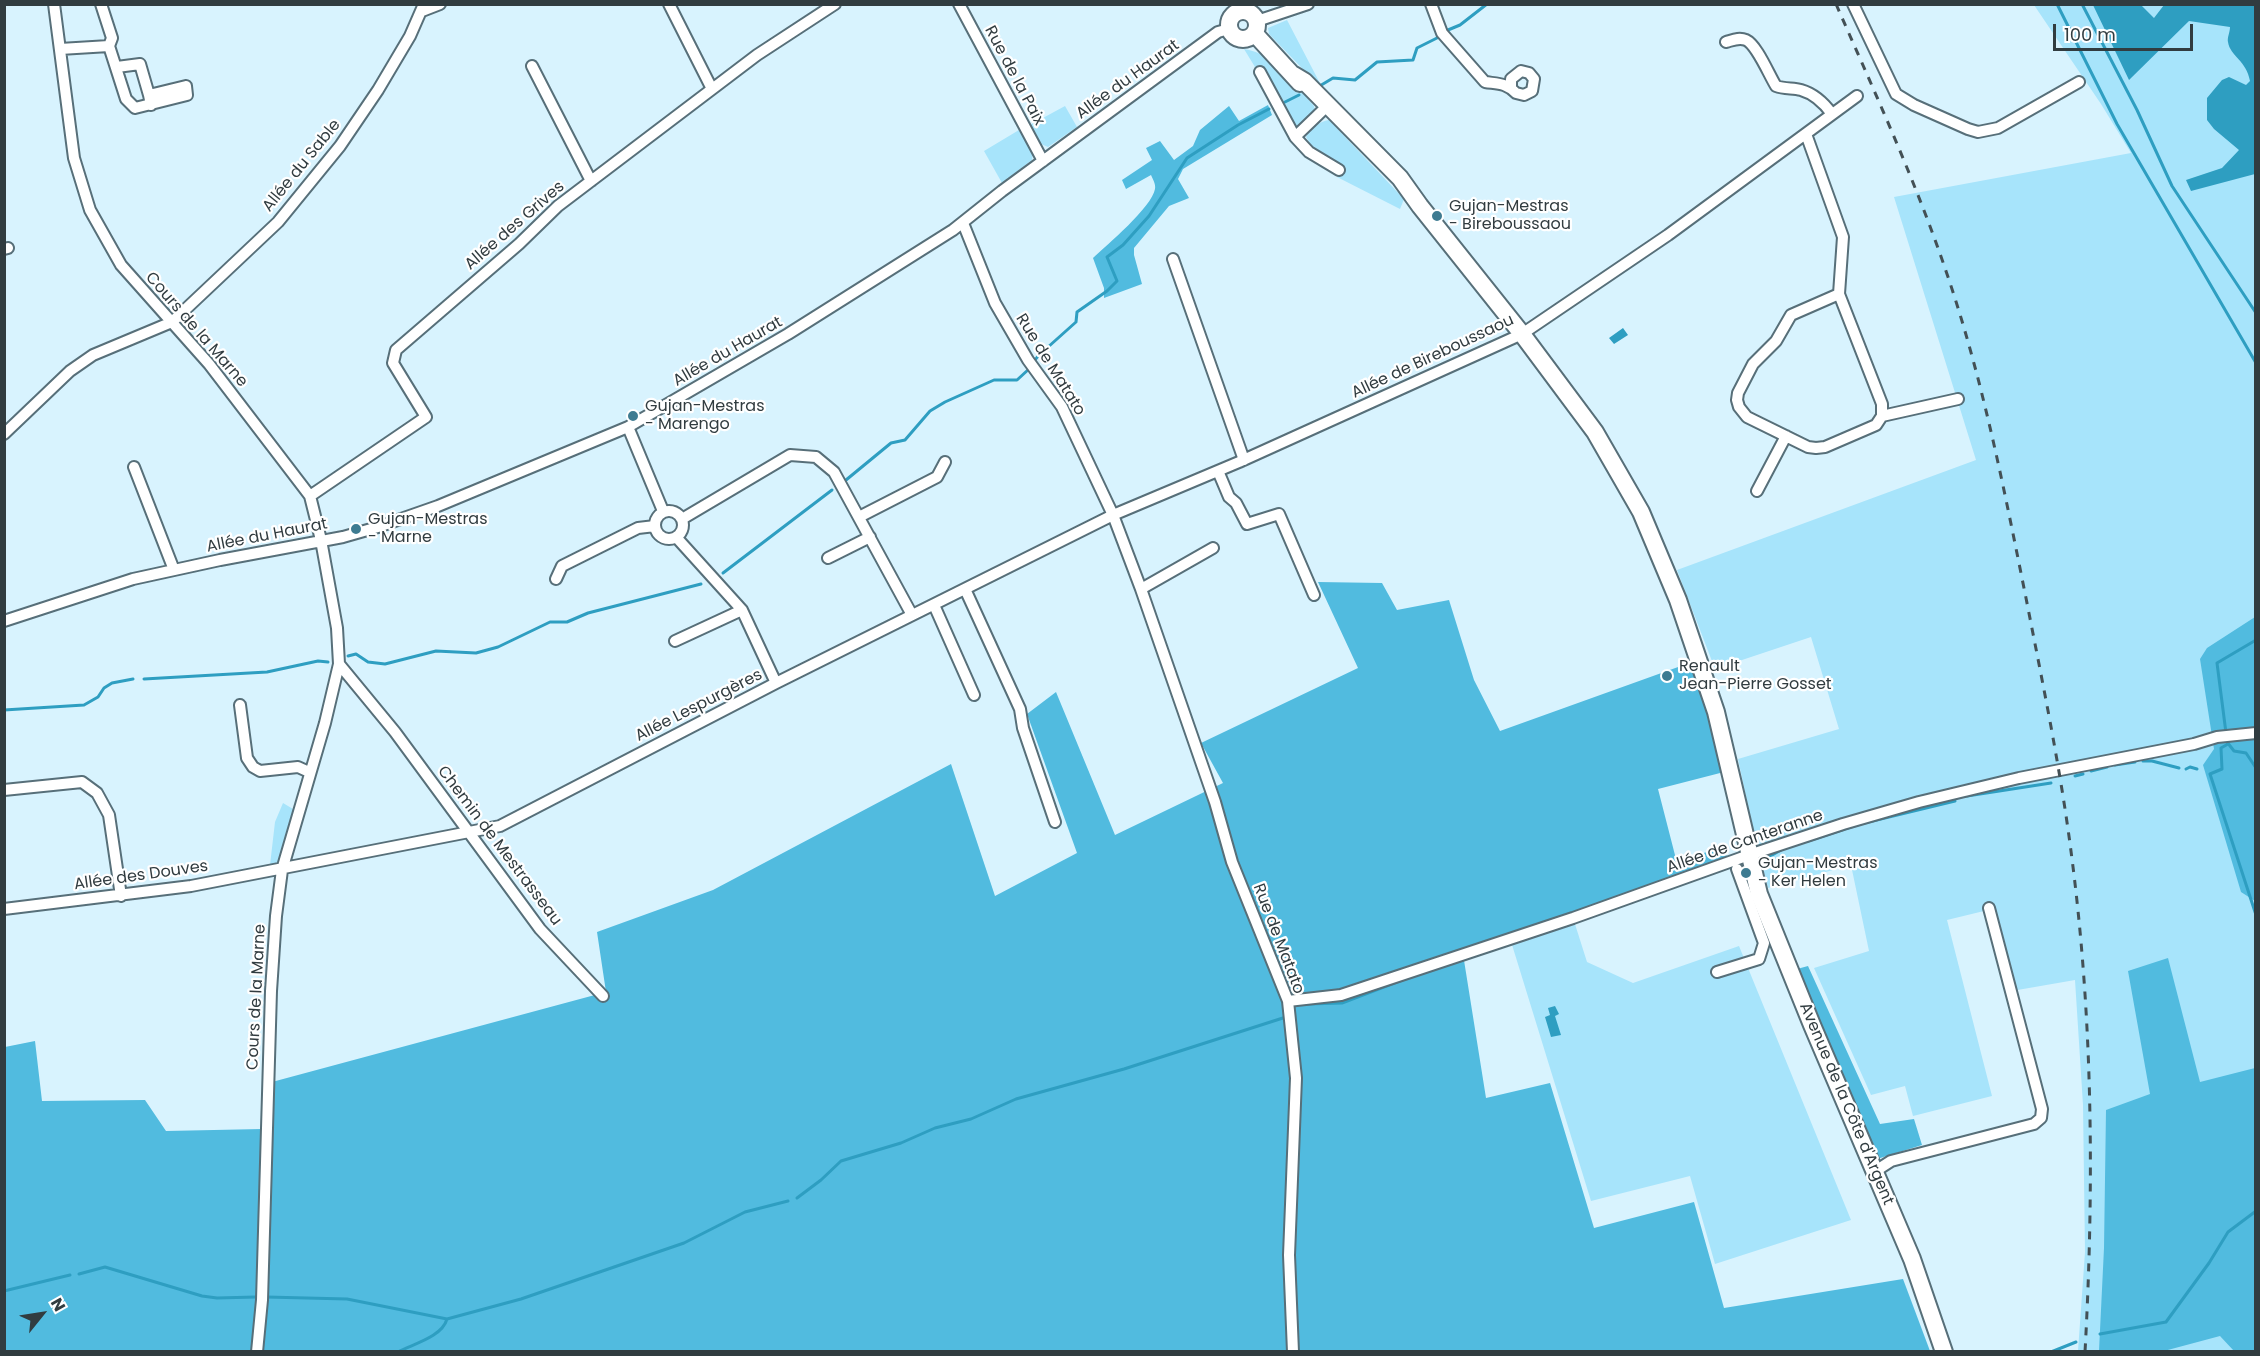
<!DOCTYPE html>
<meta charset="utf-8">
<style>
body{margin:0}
#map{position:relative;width:2260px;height:1356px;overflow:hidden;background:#d8f3fe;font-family:Poppins,sans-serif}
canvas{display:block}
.frame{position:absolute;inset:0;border:6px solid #313c40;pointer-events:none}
.north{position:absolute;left:12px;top:1284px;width:60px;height:60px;-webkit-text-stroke:4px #fff;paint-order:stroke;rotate:60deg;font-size:16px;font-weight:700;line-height:24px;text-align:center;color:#313c40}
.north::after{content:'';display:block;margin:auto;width:21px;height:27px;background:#313c40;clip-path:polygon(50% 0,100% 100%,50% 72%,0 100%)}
.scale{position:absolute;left:2053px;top:24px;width:140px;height:27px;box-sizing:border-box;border:3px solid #313c40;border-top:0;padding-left:8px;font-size:18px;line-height:21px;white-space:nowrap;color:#313c40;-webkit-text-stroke:4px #fff;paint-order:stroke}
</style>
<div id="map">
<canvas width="2260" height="1356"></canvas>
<div class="frame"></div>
<div class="north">N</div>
<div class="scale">100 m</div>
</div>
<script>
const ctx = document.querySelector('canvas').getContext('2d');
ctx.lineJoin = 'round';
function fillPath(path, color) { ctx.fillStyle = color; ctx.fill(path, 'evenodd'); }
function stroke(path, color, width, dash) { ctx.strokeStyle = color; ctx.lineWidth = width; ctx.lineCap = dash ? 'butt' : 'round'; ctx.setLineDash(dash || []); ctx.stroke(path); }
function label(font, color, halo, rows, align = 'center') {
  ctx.font = font + ' Poppins,sans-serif'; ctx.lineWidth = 4.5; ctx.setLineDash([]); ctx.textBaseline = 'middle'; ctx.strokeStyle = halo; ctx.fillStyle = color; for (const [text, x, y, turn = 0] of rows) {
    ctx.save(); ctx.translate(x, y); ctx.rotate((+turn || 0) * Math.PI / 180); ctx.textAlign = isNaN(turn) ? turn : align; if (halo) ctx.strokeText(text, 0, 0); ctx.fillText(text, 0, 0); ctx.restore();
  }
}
fillPath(new Path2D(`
 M 2034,5 L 2255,5 L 2255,1351 L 2078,1351 L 2085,1252 L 2083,1105 L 2075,980 L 2006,992 L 1984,911 L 1947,920 L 1992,1096 L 1913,1116 L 1905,1086 L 1871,1095 L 1814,968 L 1869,951 L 1851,865 L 1768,888 L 1753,830 L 1738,759 L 1839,729 L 1811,637 L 1715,669 L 1677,570 L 1976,460 L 1894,197 L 2131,153 L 2101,104 Z
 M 1287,20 L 1324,91 L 1269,34 L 1268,28 Z
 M 1244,49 C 1277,54 1294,83 1314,106 L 1315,112 L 1299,126 L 1295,126 L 1291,121 L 1264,70 L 1255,67 Z
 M 1065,106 L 1077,127 L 1048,147 L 1041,144 L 1030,125 Z
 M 1329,120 L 1404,199 L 1400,209 L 1337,177 L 1342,166 L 1312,147 L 1306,137 C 1309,129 1320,121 1329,120 Z
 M 1019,130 L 1033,152 L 1032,160 L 1002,183 L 984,151 Z
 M 283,803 L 293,809 L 279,864 L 270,865 L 275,822 Z
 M 1568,902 L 1587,962 L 1633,983 L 1739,946 L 1851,1220 L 1715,1264 L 1690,1176 L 1591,1201 L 1505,922 Z`), '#a7e4fb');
fillPath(new Path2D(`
 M 1268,105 L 1272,115 L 1183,169 L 1178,179 L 1189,198 L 1169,206 L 1134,248 L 1134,255 L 1142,284 L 1104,298 L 1104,288 L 1093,258 C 1107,245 1152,207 1155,189 C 1156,184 1153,180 1151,175 L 1126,189 L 1122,180 L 1152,160 L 1146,148 L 1160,141 L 1174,160 L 1193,146 L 1200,130 L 1229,106 L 1239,121 Z
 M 1318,582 L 1382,583 L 1397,610 L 1449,600 L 1474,680 L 1500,731 L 1692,662 L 1724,772 L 1658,789 L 1676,859 L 1726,848 L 1727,861 L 1463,954 L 1486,1098 L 1550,1083 L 1594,1228 L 1694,1202 L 1724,1308 L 1903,1279 L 1930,1351 L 5,1352 L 5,1047 L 35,1041 L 42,1101 L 145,1100 L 166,1131 L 262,1129 L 272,1082 L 606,992 L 597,932 L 713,890 L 951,764 L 995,896 L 1077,853 L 1027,714 L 1056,692 L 1115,835 L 1223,783 L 1201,743 L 1358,668 Z
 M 2255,617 L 2255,901 L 2241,892 L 2203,765 L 2214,749 L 2200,659 L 2207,648 Z
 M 2168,958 L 2200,1082 L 2255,1068 L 2255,1351 L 2234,1351 L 2220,1336 L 2164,1351 L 2099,1351 L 2104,1248 L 2106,1110 L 2150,1094 L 2128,971 Z
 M 1808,966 L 1880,1124 L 1914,1119 L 1922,1145 L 1877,1159 L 1797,969 Z`), '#51bbdf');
fillPath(new Path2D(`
 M 2093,5 L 2141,5 L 2154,18 L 2164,5 L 2255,5 L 2255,174 L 2191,191 L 2186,180 L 2222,168 L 2239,150 L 2214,129 L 2207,120 L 2207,98 L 2222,80 L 2229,77 L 2246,85 L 2250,81 C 2247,61 2230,56 2228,42 C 2227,38 2230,32 2230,27 L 2189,21 L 2129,80 Z
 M 1623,328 L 1628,335 L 1614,344 L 1609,338 Z
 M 1555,1006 L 1559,1014 L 1555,1016 L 1561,1035 L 1551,1037 L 1545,1017 L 1550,1015 L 1548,1008 Z`), '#2e9ec1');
stroke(new Path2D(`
 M 2057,4 L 2117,124 L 2256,363
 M 2082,4 L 2137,110 L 2172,186 L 2256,313
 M 1448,30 L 1460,25 L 1487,4
 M 1318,87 L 1333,78 L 1355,80 L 1377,62 L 1413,60 L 1417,48 L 1439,37
 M 1285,102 L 1299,95
 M 1033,363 L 1038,356 L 1076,322 L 1077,312 L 1107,291 L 1117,281 L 1107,257 L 1123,245 L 1149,216 L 1187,158 L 1238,125 L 1269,109
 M 846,480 L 891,443 L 905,440 L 930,411 L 945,402 L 994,380 L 1017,380 L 1029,369
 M 723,573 L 832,490
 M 348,656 L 356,654 L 368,662 L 385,664 L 436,651 L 476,653 L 498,647 L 550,622 L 567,622 L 588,613 L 701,584
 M 144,679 L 267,672 L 318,661 L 328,662
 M 4,710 L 84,705 L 98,697 L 104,688 L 112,683 L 133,679
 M 2226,733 L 2217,663 L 2256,640
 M 2227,742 L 2234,751 L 2246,753 L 2256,768
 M 2228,744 L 2221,748 L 2222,769 L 2210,774 L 2256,915
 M 2143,761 L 2152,761 L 2179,768
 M 2115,765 L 2135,762
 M 2186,769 L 2190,767 L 2197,769
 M 2091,771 L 2107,767
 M 2075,776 L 2083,774
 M 1967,796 L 2051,783
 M 1808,841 L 1860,824 L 1955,801
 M 1760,862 L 1781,850
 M 1308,1004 L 1342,1003 L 1410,977
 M 797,1198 L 821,1180 L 841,1161 L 901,1143 L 935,1128 L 971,1119 L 1016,1099 L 1124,1069 L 1286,1017
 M 79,1274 L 105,1267 L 202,1296 L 217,1298 L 256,1297
 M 4,1291 L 70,1275
 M 266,1297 L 347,1299 L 447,1319 L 521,1299 L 684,1243 L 745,1212 L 788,1201
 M 2100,1334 L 2166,1322 L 2209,1263 L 2228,1232 L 2256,1211
 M 398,1352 C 413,1344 442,1337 447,1319
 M 2051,1352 L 2076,1342`), '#2e9ec1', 3);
const minor = new Path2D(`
 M 54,4 L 74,158 L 90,210 L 121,265 L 209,364 L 310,496 L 321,540 L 337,628 L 339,664 L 325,723 L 282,870 L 276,916 L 271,991 L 262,1300 L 257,1352
 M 101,4 L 112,38 L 109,46 L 126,99 L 135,108 L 187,95 L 186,86 L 149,95 L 151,105
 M 669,4 L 712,89
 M 959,4 L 1043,161
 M 1431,4 L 1442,33 L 1485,82 C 1499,84 1506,83 1516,93 L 1524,95 L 1532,91 L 1534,79 L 1529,73 L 1521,71 L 1511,79 L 1511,87
 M 1853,4 L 1896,94 L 1914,105 L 1968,129 L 1978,132 L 1998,128 L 2079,82
 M 422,11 L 440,4
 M 1257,21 L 1308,4
 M 1726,42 C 1733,40 1739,37 1746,40 C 1757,45 1769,75 1776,86 C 1784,89 1793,88 1801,90 C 1815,94 1824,103 1832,114
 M 60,49 L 109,46
 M 532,66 L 591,181
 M 117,67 L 140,64 L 149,95
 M 1260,72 L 1295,137 L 1309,152 L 1339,170
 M 1806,134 L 1843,237 L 1839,294 L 1882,404 L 1882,416 L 1876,425 L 1825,447 L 1816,448 L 1808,447 L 1747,417 L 1739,407 L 1737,400 L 1738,393 L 1753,364 L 1776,341 L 1791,315 L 1839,294
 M 1295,137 L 1323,110
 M 963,223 L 995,303 L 1028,360 L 1062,407 L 1113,515 L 1141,589 L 1190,730 L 1215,802 L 1232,862 L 1288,1001 L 1296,1078 L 1289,1255 L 1293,1352
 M 4,249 L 8,248
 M 1173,259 L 1244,460
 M 1882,416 L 1958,399
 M 628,427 L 663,511
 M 4,434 L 70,371 L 93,355 L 172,322 L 278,222 L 340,146 L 378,90 L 410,36 L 424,4
 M 134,467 L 174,570
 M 1218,471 L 1229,497 L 1236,503 L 1247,524 L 1279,514 L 1314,595
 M 1757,491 L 1786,436
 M 310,496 L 426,417 L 393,363 L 396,350 L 519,244 L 558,206 L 757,55 L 835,4
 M655 525a14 14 0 1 1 28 0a14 14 0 1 1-28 0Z
 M 859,517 L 937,477 L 945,462
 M 682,519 L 790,455 L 816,457 L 834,472 L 912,615
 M 676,537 L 742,610 L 776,683
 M 828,558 L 870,537
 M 556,579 L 562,566 L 638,528 L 655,526
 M 965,589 L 1020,709 L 1023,728 L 1055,822
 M 1141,589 L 1213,548
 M 934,605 L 974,695
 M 4,621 L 133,579 L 220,560 L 343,537 L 378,527 L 438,506 L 628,427 L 788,334 L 953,230 L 1002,191 L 1218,32 L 1229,29
 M 675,641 L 742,610
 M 339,664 L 395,732 L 540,929 L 603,996
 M 240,705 L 247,758 L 253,767 L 260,771 L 298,767 L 309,772
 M 4,790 L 82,782 L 97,793 L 109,815 L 121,896
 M 4,909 L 191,886 L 500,826 L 776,683 L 1113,515 L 1239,462 L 1522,334 L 1668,235 L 1857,96
 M 1717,972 L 1759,959 L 1764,943 L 1737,869
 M 1288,1001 L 1341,995 L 1573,918 L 1749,855 L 1843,824 L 1919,802 L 2019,778 L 2194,744 L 2217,737 L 2256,733
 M 1874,1172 L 1891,1161 L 2034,1124 L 2041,1118 L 2042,1109 L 1989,908`);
const secondary = new Path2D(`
 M1229 25a14 14 0 1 1 28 0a14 14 0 1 1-28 0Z
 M 1255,34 L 1300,83
 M 1294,75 L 1304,81 L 1400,178 L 1420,206 L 1522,334 L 1595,432 L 1641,512 L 1678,600 L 1716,712 L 1759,894 L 1812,1025 L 1912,1259 L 1944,1352`);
stroke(minor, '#576f79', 14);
stroke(secondary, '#576f79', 20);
stroke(minor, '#fff', 10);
stroke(secondary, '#fff', 16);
stroke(new Path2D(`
 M 1836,4 C 1875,93 1916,182 1947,274 C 1983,380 2004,489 2026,598 C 2043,685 2061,771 2072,859 C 2093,1022 2094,1188 2085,1352`), '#435055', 3, [8, 8]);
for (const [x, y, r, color] of [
 [1437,216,6,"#3e7b91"],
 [633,416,6,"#3e7b91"],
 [356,529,6,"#3e7b91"],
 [1667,676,6,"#3e7b91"],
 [1746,873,6,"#3e7b91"]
]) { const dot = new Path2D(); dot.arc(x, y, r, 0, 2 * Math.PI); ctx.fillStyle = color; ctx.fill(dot); stroke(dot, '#fff', 2); }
label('16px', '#313c40', '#fff', [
 ["Rue de la Paix",1014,76,62],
 ["Allée du Haurat",1128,80,-36],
 ["Allée du Sable",302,166,-51],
 ["Allée des Grives",515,226,-41],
 ["Cours de la Marne",196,330,49],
 ["Allée du Haurat",728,352,-30],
 ["Allée de Bireboussaou",1433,357,-25],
 ["Rue de Matato",1050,365,58],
 ["Allée du Haurat",267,536,-11],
 ["Allée Lespurgères",699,706,-27],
 ["Allée de Canteranne",1745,842,-19],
 ["Chemin de Mestrasseau",499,846,53],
 ["Allée des Douves",141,876,-8],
 ["Rue de Matato",1278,939,69],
 ["Cours de la Marne",257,997,-87],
 ["Avenue de la Côte d'Argent",1846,1104,67]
]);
label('16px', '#313c40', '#fff', [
 ["Gujan-Mestras",1449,207],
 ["- Bireboussaou",1449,225],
 ["Gujan-Mestras",645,407],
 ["- Marengo",645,425],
 ["Gujan-Mestras",368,520],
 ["- Marne",368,538],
 ["Renault",1679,667],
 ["Jean-Pierre Gosset",1679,685],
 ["Gujan-Mestras",1758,864],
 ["- Ker Helen",1758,882]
], 'left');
</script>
